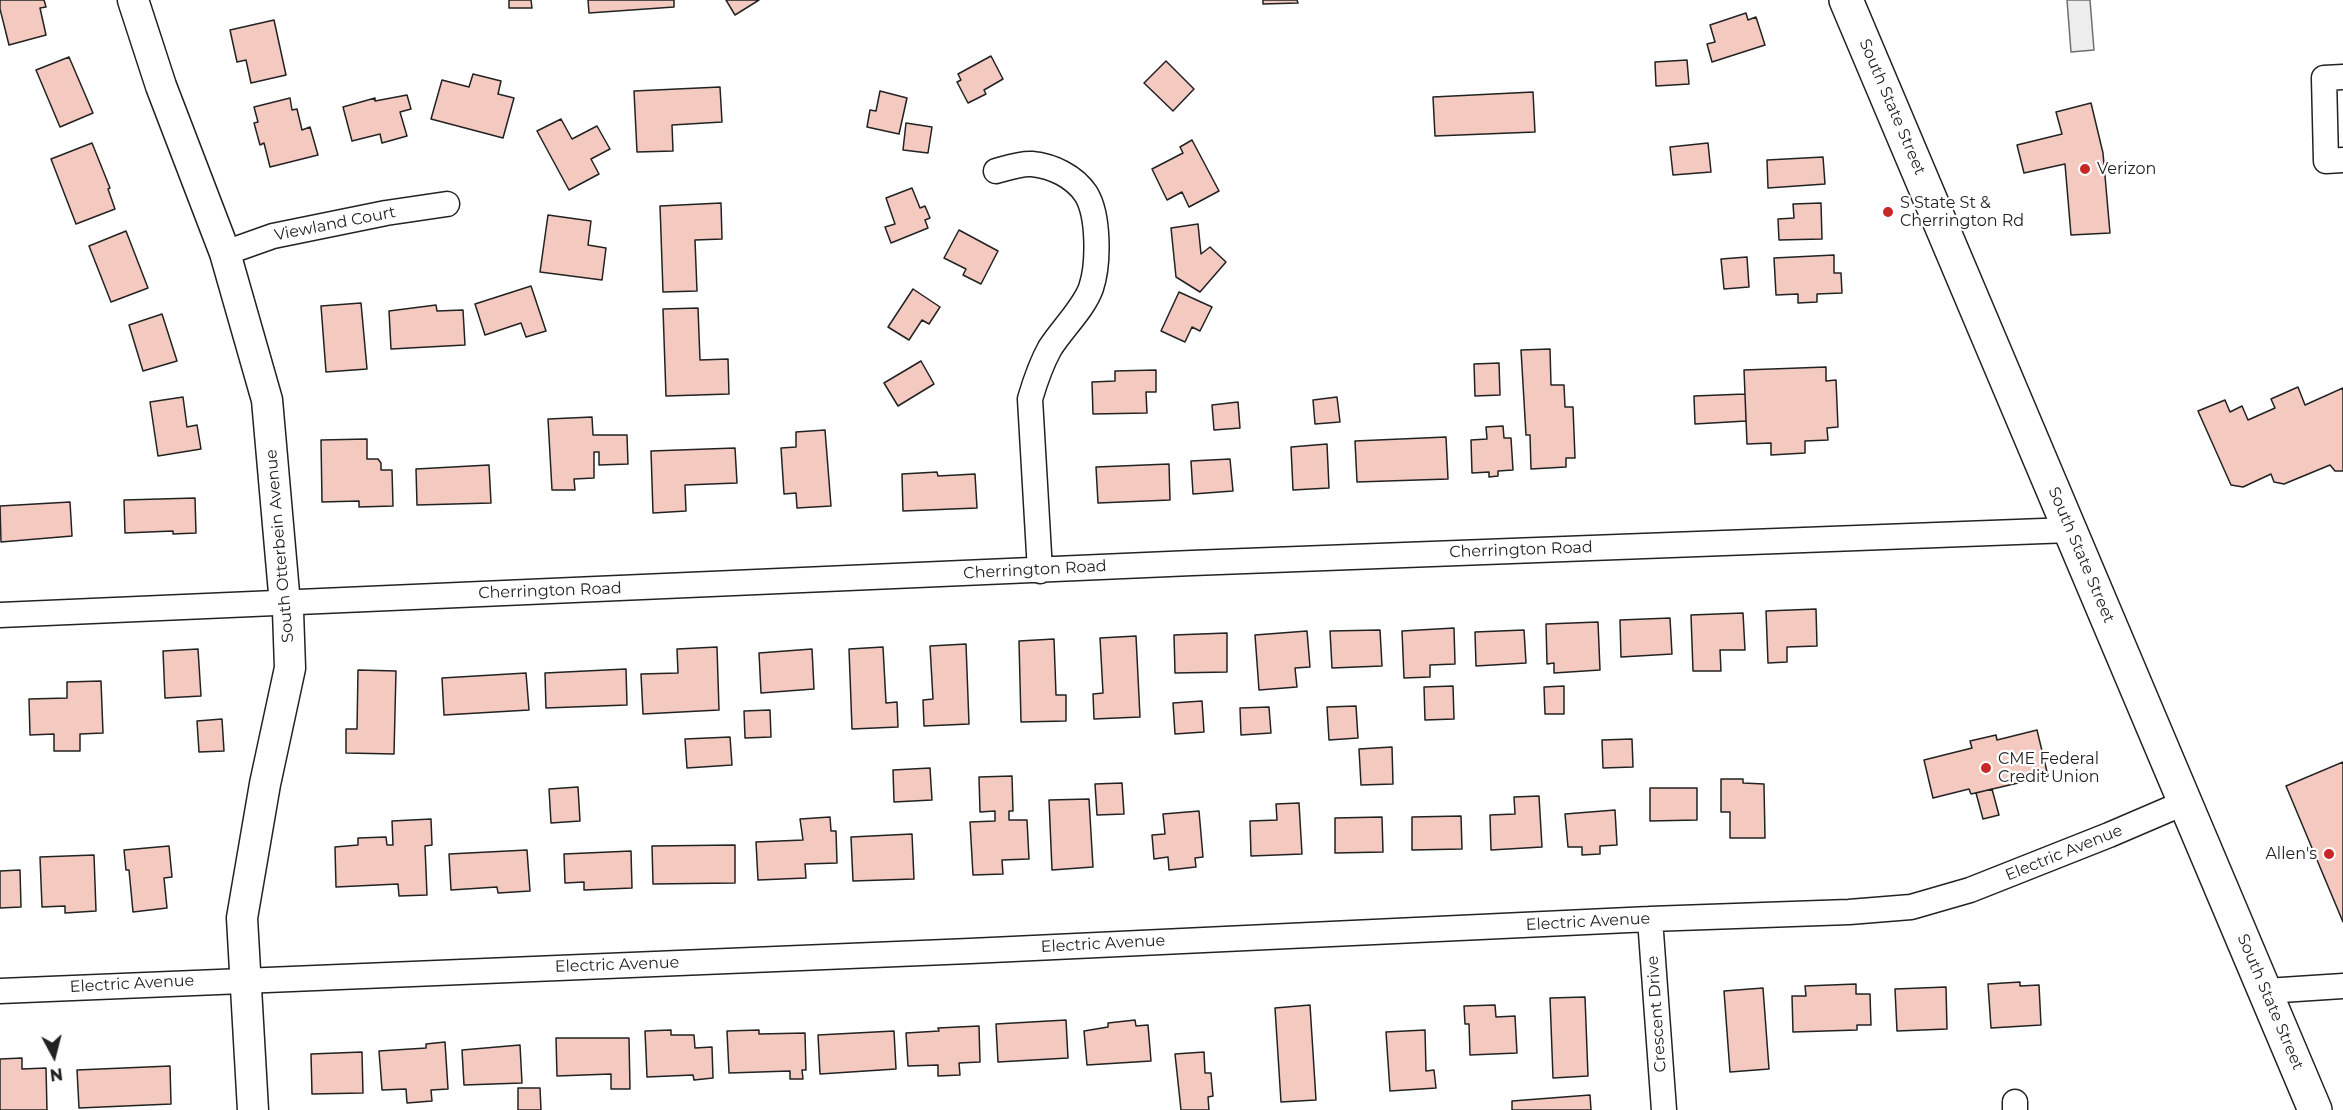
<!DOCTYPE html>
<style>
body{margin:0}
#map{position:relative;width:2343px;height:1110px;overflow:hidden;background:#fff;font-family:Montserrat,sans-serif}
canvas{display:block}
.north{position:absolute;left:24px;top:1026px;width:60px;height:60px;-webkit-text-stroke:4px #fff;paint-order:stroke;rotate:173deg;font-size:16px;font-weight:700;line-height:24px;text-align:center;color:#222}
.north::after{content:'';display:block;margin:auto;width:21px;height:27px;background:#222;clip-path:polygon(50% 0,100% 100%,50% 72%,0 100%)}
</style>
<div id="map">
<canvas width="2343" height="1110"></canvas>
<div class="north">N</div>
</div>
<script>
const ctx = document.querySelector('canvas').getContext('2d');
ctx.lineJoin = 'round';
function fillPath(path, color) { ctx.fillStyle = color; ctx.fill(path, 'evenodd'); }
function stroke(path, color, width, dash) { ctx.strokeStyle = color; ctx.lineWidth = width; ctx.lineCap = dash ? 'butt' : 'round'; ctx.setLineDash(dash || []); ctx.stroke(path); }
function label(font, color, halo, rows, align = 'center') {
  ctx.font = font + ' Montserrat,sans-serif'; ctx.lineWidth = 4.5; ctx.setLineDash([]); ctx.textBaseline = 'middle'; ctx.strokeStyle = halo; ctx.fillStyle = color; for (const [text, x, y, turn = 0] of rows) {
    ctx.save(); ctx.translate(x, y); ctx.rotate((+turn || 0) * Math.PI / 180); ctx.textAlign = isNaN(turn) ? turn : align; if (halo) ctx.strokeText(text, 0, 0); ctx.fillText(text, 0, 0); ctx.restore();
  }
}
const parking = new Path2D(`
 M 2067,0 L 2090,0 L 2094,50 L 2071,52 Z`);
fillPath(parking, '#ededed');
stroke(parking, '#6f6f6f', 1.5);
const building = new Path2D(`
 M 0,0 L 44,0 L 46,7 L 40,8 L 46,35 L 9,45 L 0,9 Z
 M 509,0 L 531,0 L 532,8 L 509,8 Z
 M 588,0 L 674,0 L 674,7 L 589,13 Z
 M 726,0 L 759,0 L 735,15 Z
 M 1263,0 L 1297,0 L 1298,3 L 1263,4 Z
 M 1746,13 L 1748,20 L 1756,17 L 1765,45 L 1712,62 L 1707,44 L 1715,42 L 1710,25 Z
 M 274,20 L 286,75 L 251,83 L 246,60 L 237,62 L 230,30 Z
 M 991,56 L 1003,79 L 984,90 L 986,94 L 968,103 L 957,82 L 961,80 L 958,74 Z
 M 69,57 L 93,113 L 60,127 L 36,70 Z
 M 1687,60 L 1689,84 L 1656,86 L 1655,62 Z
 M 1166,61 L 1194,89 L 1173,111 L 1144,83 Z
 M 473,74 L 501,81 L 498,94 L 514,98 L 503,138 L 431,119 L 442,80 L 469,87 Z
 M 720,87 L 722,122 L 672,125 L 673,151 L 637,152 L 634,91 Z
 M 880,91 L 907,98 L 899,134 L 867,127 L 870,110 L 876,111 Z
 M 1533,92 L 1535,132 L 1435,136 L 1433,97 Z
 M 407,95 L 411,109 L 400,112 L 407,136 L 382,143 L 380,134 L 352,141 L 343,107 L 375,98 L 375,101 Z
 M 290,98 L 292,110 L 297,109 L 302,130 L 310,127 L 318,155 L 270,167 L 264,143 L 260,145 L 254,123 L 258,122 L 254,107 Z
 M 2091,103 L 2103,153 L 2110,233 L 2071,235 L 2065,164 L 2024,173 L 2017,145 L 2062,134 L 2056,112 Z
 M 561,119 L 572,139 L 597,126 L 610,149 L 591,159 L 599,174 L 569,190 L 537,131 Z
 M 906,123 L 932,127 L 928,153 L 903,150 Z
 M 1192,140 L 1219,191 L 1189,207 L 1182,192 L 1167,200 L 1152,169 L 1183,153 L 1180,147 Z
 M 92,143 L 110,188 L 108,189 L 115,209 L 76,224 L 51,159 Z
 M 1708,143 L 1711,172 L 1673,175 L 1670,147 Z
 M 1823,157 L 1825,184 L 1768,188 L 1767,160 Z
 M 912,188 L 920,208 L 925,206 L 930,218 L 925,220 L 928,228 L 891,243 L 885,227 L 895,224 L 886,198 Z
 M 721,203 L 722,239 L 695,240 L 697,291 L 663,292 L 660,206 Z
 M 1821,203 L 1822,239 L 1779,240 L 1778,219 L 1794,218 L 1793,204 Z
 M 548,215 L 591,221 L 588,245 L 606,248 L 602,280 L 540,272 Z
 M 1198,224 L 1201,254 L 1210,247 L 1226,262 L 1200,292 L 1176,277 L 1171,228 Z
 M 959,230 L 998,251 L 981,284 L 963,275 L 966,269 L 944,258 Z
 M 126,231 L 148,288 L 111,302 L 89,246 Z
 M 1834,255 L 1834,273 L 1841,273 L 1842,293 L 1817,294 L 1817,302 L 1798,303 L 1798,294 L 1776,295 L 1774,258 Z
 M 1747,257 L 1749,287 L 1724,289 L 1721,259 Z
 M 531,286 L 546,331 L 526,337 L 521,323 L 485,335 L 475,304 Z
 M 913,289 L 940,307 L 929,324 L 922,320 L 909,340 L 888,327 Z
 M 1179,292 L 1212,307 L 1200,331 L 1192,327 L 1185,342 L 1161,331 Z
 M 361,303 L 367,369 L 326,372 L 321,306 Z
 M 436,305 L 437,311 L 463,310 L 465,345 L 391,349 L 389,311 Z
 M 698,308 L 700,360 L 728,359 L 729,394 L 666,396 L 663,309 Z
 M 162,314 L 177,361 L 143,371 L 129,325 Z
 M 1550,349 L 1551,385 L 1564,385 L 1565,407 L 1573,407 L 1575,458 L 1566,458 L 1566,467 L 1531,469 L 1530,435 L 1526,435 L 1521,350 Z
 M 921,361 L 934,384 L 898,406 L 884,383 Z
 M 1499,363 L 1500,395 L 1475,396 L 1474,364 Z
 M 1826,367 L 1826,381 L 1836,380 L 1838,427 L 1827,428 L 1828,440 L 1805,441 L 1805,453 L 1771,455 L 1771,443 L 1747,444 L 1744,370 Z
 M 1156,370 L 1156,392 L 1146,392 L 1147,413 L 1093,414 L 1092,382 L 1115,381 L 1115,371 Z
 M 2298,387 L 2305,405 L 2343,388 L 2343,471 L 2335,471 L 2330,465 L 2284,484 L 2274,482 L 2271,474 L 2243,487 L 2231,485 L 2198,411 L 2225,400 L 2230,412 L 2242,406 L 2248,420 L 2275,408 L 2271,399 Z
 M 1745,394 L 1746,421 L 1695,424 L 1694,396 Z
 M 183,397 L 187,427 L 197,425 L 201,449 L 158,456 L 150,402 Z
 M 1337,397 L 1340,422 L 1315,424 L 1313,400 Z
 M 1238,402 L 1240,428 L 1214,430 L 1212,405 Z
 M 592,417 L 593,435 L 627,435 L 628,464 L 599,465 L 599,452 L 594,452 L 594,478 L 574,479 L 575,490 L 552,490 L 548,419 Z
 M 1503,426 L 1504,438 L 1511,438 L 1513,470 L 1498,471 L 1498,476 L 1489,477 L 1489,472 L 1472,473 L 1471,440 L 1487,439 L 1486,427 Z
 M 825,430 L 831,506 L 797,508 L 796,493 L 784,494 L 781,448 L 796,447 L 796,432 Z
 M 1446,437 L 1448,479 L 1357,482 L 1355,441 Z
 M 367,439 L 367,459 L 378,459 L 381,463 L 381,470 L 392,470 L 393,506 L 359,507 L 359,501 L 322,502 L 321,440 Z
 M 1327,444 L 1329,488 L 1293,490 L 1291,447 Z
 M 735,448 L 737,483 L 685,485 L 686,511 L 653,513 L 651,451 Z
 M 1230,459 L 1233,491 L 1193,494 L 1191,461 Z
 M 1169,464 L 1170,500 L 1098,503 L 1096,467 Z
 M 489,465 L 491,503 L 417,505 L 416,469 Z
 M 937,472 L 938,476 L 975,474 L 977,508 L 903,511 L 902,474 Z
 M 195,498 L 196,533 L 173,534 L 173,531 L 125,533 L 124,500 Z
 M 70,502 L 72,536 L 1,542 L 0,506 Z
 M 1816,609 L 1817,646 L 1787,647 L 1787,662 L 1768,663 L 1766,611 Z
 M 1743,613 L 1745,650 L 1720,650 L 1721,671 L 1693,671 L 1691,615 Z
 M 1670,618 L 1672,654 L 1621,657 L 1620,620 Z
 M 1598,622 L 1600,670 L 1554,673 L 1554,663 L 1547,664 L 1546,624 Z
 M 1454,628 L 1455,664 L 1430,665 L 1430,677 L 1404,678 L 1402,631 Z
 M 1380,630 L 1382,666 L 1332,668 L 1330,631 Z
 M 1524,630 L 1526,663 L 1476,666 L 1475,632 Z
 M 1307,631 L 1310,667 L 1295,668 L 1297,687 L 1259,690 L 1255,635 Z
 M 1227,633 L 1227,672 L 1175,673 L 1174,635 Z
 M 1136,636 L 1140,717 L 1094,719 L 1093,694 L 1103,693 L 1100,638 Z
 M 1054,639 L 1056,695 L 1066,695 L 1066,721 L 1021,722 L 1019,641 Z
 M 966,644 L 969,724 L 924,726 L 923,700 L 933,699 L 930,646 Z
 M 717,647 L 719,710 L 643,714 L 641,674 L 678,673 L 677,649 Z
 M 883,647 L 886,703 L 897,702 L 898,727 L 852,729 L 849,649 Z
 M 198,649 L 201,696 L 165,698 L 163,651 Z
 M 812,649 L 814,689 L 761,693 L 759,653 Z
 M 626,669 L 627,705 L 546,708 L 545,673 Z
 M 358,670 L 396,671 L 394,754 L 346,753 L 346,729 L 357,729 Z
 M 526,673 L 529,710 L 444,715 L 442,678 Z
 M 101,681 L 103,733 L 80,734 L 80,751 L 54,751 L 54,734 L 30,735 L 29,699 L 67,698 L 67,682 Z
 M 1453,686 L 1454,719 L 1425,720 L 1424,687 Z
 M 1564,686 L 1564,714 L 1545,714 L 1544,687 Z
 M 1202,701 L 1204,732 L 1175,734 L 1173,703 Z
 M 1356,706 L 1358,738 L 1329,740 L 1327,707 Z
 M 1269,707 L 1271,733 L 1241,735 L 1240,708 Z
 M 770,710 L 771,737 L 745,738 L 744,711 Z
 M 222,719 L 224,751 L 199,752 L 197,721 Z
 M 2037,730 L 2048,776 L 1971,794 L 1969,789 L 1933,798 L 1924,760 L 1972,748 L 1970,741 L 1996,735 L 1997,740 Z
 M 730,737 L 732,765 L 687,768 L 685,739 Z
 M 1632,739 L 1633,767 L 1603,768 L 1602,740 Z
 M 1392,747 L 1393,784 L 1361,785 L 1359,749 Z
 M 2343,762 L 2343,922 L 2286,786 Z
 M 930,768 L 932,800 L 894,802 L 893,770 Z
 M 1012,776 L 1013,811 L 1009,811 L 1009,820 L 1027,820 L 1029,859 L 1002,860 L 1003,874 L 973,875 L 970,822 L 995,821 L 995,811 L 980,812 L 979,777 Z
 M 1721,779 L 1743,779 L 1743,783 L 1764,784 L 1765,838 L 1730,838 L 1730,812 L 1721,812 Z
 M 1122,783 L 1124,814 L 1097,815 L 1095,784 Z
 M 578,787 L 580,821 L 551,823 L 549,789 Z
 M 1650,788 L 1697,788 L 1697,820 L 1650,821 Z
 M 1992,789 L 1999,815 L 1983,819 L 1976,793 Z
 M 1539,796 L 1542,847 L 1491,850 L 1490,815 L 1515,814 L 1514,797 Z
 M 1089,799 L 1093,867 L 1052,870 L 1049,800 Z
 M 1299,803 L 1302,854 L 1251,856 L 1250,821 L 1277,820 L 1276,804 Z
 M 1615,810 L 1617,845 L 1600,846 L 1600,854 L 1582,855 L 1582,847 L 1568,847 L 1565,814 Z
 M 1199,811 L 1203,857 L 1195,858 L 1196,867 L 1169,870 L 1168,857 L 1154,859 L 1152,835 L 1165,834 L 1163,814 Z
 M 1461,816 L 1462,849 L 1412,850 L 1412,817 Z
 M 830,817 L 831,831 L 836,831 L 837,863 L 805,864 L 806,878 L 758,880 L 756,842 L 803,840 L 800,819 Z
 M 1382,817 L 1383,852 L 1335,853 L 1335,818 Z
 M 431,819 L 432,845 L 425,846 L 427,895 L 399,896 L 398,884 L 336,887 L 335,847 L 358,845 L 358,838 L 386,837 L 387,845 L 393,845 L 392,821 Z
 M 912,834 L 914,879 L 853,881 L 851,837 Z
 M 735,845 L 735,883 L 653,884 L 652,846 Z
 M 169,846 L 172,877 L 164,878 L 167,908 L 133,912 L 129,870 L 126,870 L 124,850 Z
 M 527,850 L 530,891 L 498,893 L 497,887 L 451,890 L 449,854 Z
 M 631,851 L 632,888 L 584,890 L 584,882 L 565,883 L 564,854 Z
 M 94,855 L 96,911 L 65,913 L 65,906 L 42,907 L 40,857 Z
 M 20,870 L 21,907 L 0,908 L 0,871 Z
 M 2020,982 L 2020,986 L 2039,985 L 2041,1025 L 1991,1028 L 1988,984 Z
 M 1856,984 L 1856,994 L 1870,994 L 1871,1025 L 1857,1025 L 1857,1030 L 1793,1032 L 1792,996 L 1806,996 L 1805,986 Z
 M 1946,987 L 1947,1029 L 1897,1031 L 1895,989 Z
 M 1763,988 L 1769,1069 L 1730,1072 L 1724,991 Z
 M 1585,997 L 1588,1076 L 1553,1078 L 1550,998 Z
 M 1310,1005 L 1316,1100 L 1281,1102 L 1275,1008 Z
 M 1495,1005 L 1496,1017 L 1515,1016 L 1517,1053 L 1470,1055 L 1469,1024 L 1465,1024 L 1464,1006 Z
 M 1066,1020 L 1068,1058 L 998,1062 L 996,1024 Z
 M 1135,1020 L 1136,1026 L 1148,1025 L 1151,1061 L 1087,1065 L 1084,1031 L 1108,1027 L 1108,1023 Z
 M 979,1026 L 980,1062 L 959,1063 L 960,1075 L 938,1076 L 938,1065 L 908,1066 L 906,1033 L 939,1031 L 938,1028 Z
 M 671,1030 L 671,1035 L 694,1035 L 695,1048 L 712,1047 L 713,1078 L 694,1080 L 693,1075 L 647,1077 L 645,1031 Z
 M 759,1030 L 759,1034 L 805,1033 L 806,1070 L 802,1070 L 803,1079 L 790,1079 L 790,1071 L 729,1073 L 727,1031 Z
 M 1425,1030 L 1426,1071 L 1434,1070 L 1436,1088 L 1390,1091 L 1386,1032 Z
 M 894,1031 L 896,1069 L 820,1074 L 818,1035 Z
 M 556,1038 L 629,1038 L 630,1089 L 611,1089 L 611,1074 L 557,1076 Z
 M 445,1042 L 448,1089 L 431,1090 L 432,1101 L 407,1103 L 406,1089 L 382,1090 L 379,1051 L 426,1048 L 426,1044 Z
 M 520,1045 L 522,1083 L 464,1085 L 462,1050 Z
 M 362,1052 L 363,1093 L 312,1094 L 311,1054 Z
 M 1204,1052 L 1205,1073 L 1211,1073 L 1213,1096 L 1208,1097 L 1209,1110 L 1181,1110 L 1175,1054 Z
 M 22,1058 L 22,1069 L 46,1068 L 47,1110 L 0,1110 L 0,1059 Z
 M 170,1066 L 171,1104 L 79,1108 L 77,1070 Z
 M 518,1088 L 540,1088 L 541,1110 L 518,1110 Z
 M 1590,1095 L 1591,1110 L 1512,1110 L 1512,1101 Z`);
fillPath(building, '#f3c9c0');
stroke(building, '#222', 1.5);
const minor = new Path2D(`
 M 2343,77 L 2324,78 L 2326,161 L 2343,160
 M 996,171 C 1007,168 1021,163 1032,164 C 1052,166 1074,176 1086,194 C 1099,215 1099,264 1091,288 C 1084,308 1062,329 1050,348 C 1041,364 1035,382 1030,399 L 1040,571
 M 225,253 L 273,236 L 386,213 L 447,204
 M 0,615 L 1192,563 L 2070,530
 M 1650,919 L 1664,1110
 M 0,991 L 970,951 L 1650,919 L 1849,912 L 1911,907 L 1970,890 L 2109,835 L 2186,802
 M 2266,991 L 2343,986
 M 2015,1102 L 2015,1110`);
const tertiary = new Path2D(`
 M 133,0 L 161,86 L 225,253 L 267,400 L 284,593 L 288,611 L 290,668 L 265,784 L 242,918 L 253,1110`);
const primary = new Path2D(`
 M 1846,0 C 2005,369 2159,740 2315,1110`);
stroke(minor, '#222', 27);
stroke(tertiary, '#222', 33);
stroke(primary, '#222', 36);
stroke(minor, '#fff', 24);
stroke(tertiary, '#fff', 30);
stroke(primary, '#fff', 33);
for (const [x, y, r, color] of [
 [2085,169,6,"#c62828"],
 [1888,212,6,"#c62828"],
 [1986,768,6,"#c62828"],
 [2329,854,6,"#c62828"]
]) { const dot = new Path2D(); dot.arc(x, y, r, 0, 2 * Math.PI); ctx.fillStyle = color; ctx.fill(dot); stroke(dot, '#fff', 2); }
label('16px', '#222', '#fff', [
 ["South State Street",1892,107,67],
 ["Viewland Court",335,224,-11],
 ["South Otterbein Avenue",280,546,-95],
 ["Cherrington Road",1521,550,-2],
 ["South State Street",2081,555,67],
 ["Cherrington Road",1035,570,-3],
 ["Cherrington Road",550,591,-2],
 ["Electric Avenue",2064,853,-22],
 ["Electric Avenue",1588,922,-3],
 ["Electric Avenue",1103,944,-3],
 ["Electric Avenue",617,965,-2],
 ["Electric Avenue",132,984,-3],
 ["South State Street",2270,1002,67],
 ["Crescent Drive",1657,1014,-94]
]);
label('16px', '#222', '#fff', [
 ["Verizon",2097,169],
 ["S State St &",1900,203],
 ["Cherrington Rd",1900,221],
 ["CME Federal",1998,759],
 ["Credit Union",1998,777],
 ["Allen's",2317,854,"right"]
], 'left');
</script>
